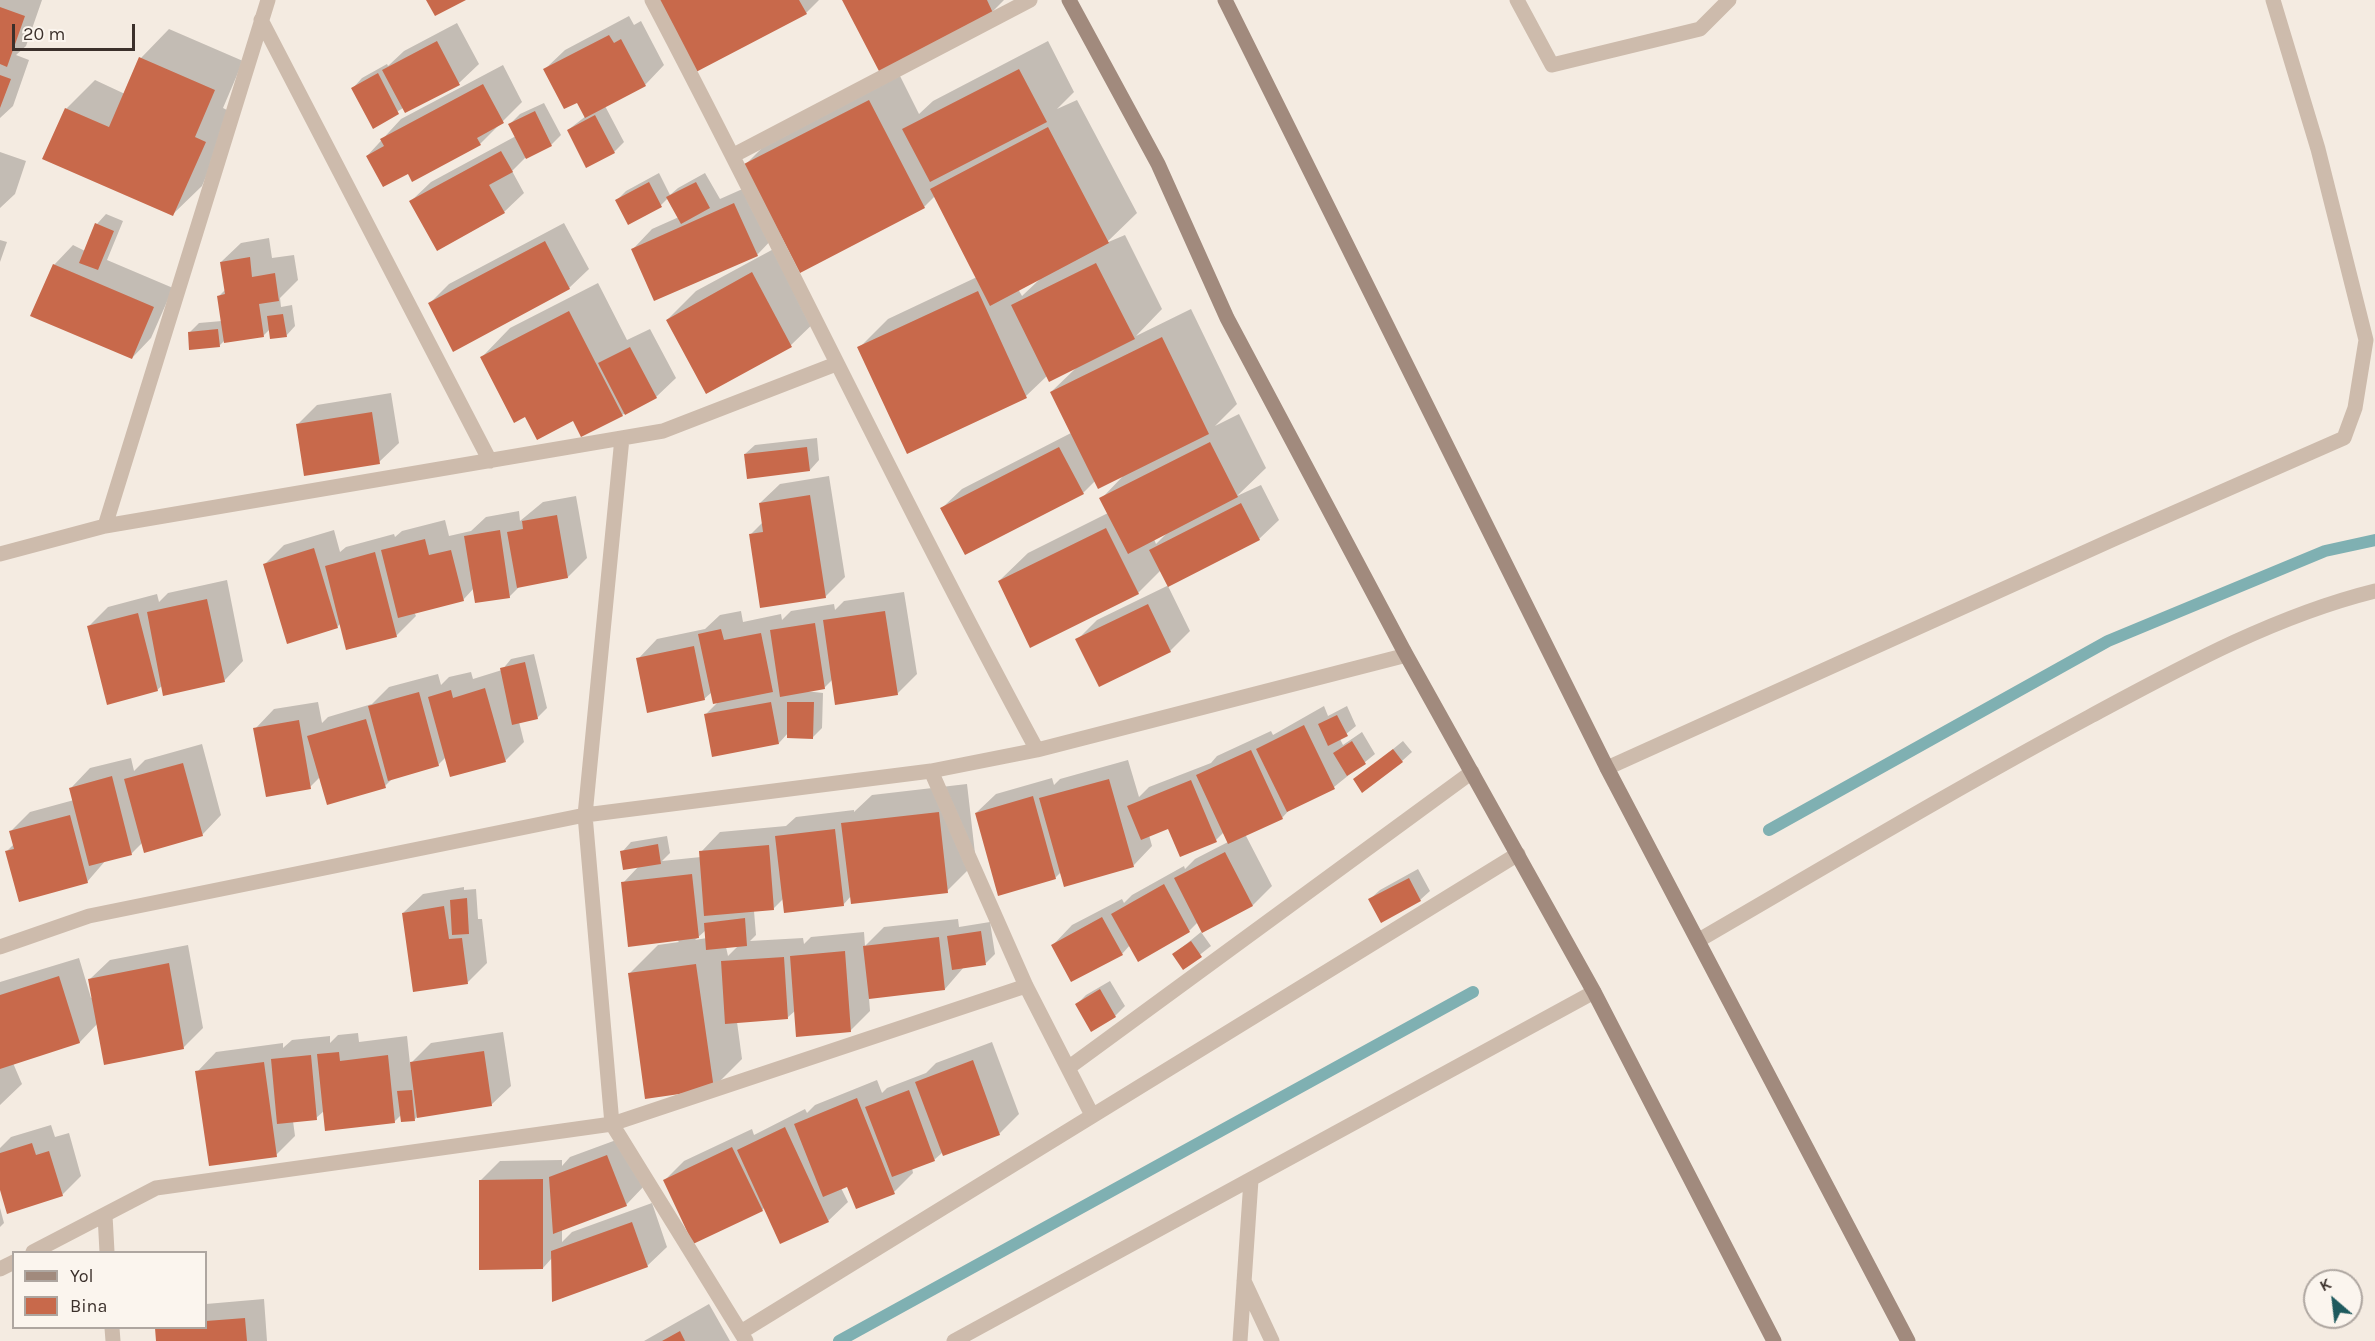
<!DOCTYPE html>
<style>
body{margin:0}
#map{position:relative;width:2375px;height:1341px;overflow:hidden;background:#f4ebe1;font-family:Karla,sans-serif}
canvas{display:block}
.legend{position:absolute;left:12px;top:1251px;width:195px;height:78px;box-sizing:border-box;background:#fbf5ee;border:2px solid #aea6a0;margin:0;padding:8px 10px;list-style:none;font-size:18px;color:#3b302b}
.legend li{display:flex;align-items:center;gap:12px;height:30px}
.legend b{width:30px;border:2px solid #aea6a0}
.north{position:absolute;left:2303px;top:1269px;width:60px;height:60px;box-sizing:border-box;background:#fbf5ee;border:2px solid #aea6a0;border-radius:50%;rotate:332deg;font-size:16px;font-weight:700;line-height:24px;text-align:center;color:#3b302b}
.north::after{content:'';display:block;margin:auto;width:21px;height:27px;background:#1f5a5e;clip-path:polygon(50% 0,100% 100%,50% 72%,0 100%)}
.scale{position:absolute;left:12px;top:24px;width:123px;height:27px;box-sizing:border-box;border:3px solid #3b302b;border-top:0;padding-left:8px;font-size:18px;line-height:21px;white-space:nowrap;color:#3b302b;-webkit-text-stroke:4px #fbf5ee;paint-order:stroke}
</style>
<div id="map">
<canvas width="2375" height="1341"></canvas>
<ul class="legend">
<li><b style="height:8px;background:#a18a7d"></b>Yol</li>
<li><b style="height:16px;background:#c8694b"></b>Bina</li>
</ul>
<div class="north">K</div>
<div class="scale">20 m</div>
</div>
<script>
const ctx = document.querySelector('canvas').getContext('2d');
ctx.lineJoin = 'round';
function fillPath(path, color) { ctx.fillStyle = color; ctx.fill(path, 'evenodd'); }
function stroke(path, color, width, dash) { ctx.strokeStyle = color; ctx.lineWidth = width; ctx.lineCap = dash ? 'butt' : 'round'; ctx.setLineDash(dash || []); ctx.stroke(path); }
fillPath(new Path2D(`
 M 0,0 L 42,0 L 26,46 L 16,55 L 29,60 L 13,106 L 0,118 Z
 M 660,0 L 819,0 L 806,13 Z
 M 844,0 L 1004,0 L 993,11 L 881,71 Z
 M 629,16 L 634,25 L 641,21 L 664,65 L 645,85 L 605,106 L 624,142 L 614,152 L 568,130 L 586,116 L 578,101 L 545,69 L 565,50 Z
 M 457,23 L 479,64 L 459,83 L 405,111 L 403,108 L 373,127 L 353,88 L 362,78 L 387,64 L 388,66 L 404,51 Z
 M 169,29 L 243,61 L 223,108 L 233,113 L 202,186 L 173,214 L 66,109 L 95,80 L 125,94 L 141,58 Z
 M 1048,41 L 1074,92 L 1057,109 L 1077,100 L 1137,213 L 1106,243 L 1125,235 L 1162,309 L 1136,336 L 1191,309 L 1237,404 L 1215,426 L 1239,414 L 1266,468 L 1237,496 L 1261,485 L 1279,520 L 1259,539 L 1168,586 L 1190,631 L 1170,651 L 1077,640 L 1097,620 L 1169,585 L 1161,570 L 1138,593 L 999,581 L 1028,553 L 1108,513 L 1101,499 L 1125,474 L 1095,481 L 1083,493 L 942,508 L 962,489 L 1071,433 L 1051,392 L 1076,368 L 1048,375 L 1026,396 L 908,452 L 859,348 L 888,319 L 977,277 L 935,196 L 924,207 L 776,235 L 757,255 L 633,249 L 652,229 L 679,217 L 668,198 L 661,205 L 617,200 L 626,191 L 659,173 L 670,195 L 678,188 L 705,173 L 720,199 L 756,183 L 746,164 L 775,135 L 898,72 L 919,114 L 933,101 ZM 1040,279 L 1022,296 L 1018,289 ZM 1168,532 L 1156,544 L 1154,539 Z
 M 503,65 L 522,102 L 480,144 L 408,172 L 367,156 L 401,119 Z
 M 544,103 L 561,135 L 551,145 L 525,158 L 512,171 L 524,193 L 504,212 L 411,201 L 431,182 L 516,136 L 510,124 L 520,114 Z
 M 0,152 L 26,161 L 15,194 L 0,208 Z
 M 106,214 L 123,221 L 107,260 L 173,288 L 151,338 L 132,358 L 54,265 L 73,245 L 85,251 L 97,224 Z
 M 564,223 L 589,269 L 569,288 L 429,304 L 449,284 Z
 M 269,238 L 272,258 L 294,255 L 298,280 L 280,298 L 281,307 L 292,305 L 295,326 L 286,336 L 270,329 L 263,336 L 224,341 L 219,346 L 189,333 L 199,323 L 222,321 L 219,296 L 226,289 L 221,262 L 241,243 Z
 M 0,240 L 7,242 L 0,262 Z
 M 781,245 L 820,317 L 791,345 L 707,392 L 667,320 L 696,291 Z
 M 598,283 L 627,340 L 650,329 L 676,378 L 656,397 L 622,415 L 574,419 L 526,415 L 482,357 L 510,328 Z
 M 391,393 L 399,443 L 379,462 L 297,425 L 317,405 Z
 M 817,438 L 819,460 L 810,470 L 745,454 L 755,445 Z
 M 829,476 L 845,577 L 825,597 L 750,535 L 763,522 L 760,503 L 780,484 Z
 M 576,496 L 587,558 L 568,577 L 520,586 L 509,597 L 474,588 L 463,600 L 414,612 L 416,616 L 396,636 L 341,623 L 337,627 L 264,565 L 284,545 L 334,530 L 340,552 L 346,547 L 394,534 L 395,537 L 402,531 L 445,520 L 449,536 L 471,531 L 486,517 L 519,511 L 520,521 L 543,502 Z
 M 227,580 L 243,661 L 224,681 L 163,685 L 157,690 L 88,627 L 108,607 L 157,594 L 159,602 L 168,593 Z
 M 904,592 L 917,674 L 897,694 L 833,679 L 824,688 L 805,691 L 823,693 L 822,728 L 813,737 L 788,733 L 779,743 L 705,715 L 719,701 L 712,692 L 704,699 L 638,659 L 657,639 L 705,629 L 720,615 L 741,611 L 743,622 L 781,614 L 782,620 L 791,611 L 834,604 L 835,610 L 844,601 Z
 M 534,654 L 547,708 L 537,718 L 519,722 L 524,742 L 505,761 L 446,757 L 438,765 L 393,778 L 385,786 L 320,777 L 310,787 L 255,729 L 274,709 L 318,702 L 322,723 L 328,717 L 372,704 L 389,687 L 438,674 L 441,685 L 449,677 L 471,672 L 473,679 L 502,670 L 511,659 Z
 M 1324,706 L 1328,716 L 1347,706 L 1356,726 L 1340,739 L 1343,745 L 1362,732 L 1375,754 L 1334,787 L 1291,808 L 1282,818 L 1245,834 L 1272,886 L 1253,905 L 1203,931 L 1198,922 L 1189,931 L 1138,960 L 1130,945 L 1122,954 L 1053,945 L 1072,925 L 1122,899 L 1124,903 L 1132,895 L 1184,866 L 1185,869 L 1195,859 L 1228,842 L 1224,832 L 1216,840 L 1169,827 L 1149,835 L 1152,846 L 1133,866 L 1061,872 L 1055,878 L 976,813 L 996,794 L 1052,778 L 1054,785 L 1060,779 L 1128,760 L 1139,797 L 1149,787 L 1211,763 L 1217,756 L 1271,731 L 1273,735 Z
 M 1403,741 L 1412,752 L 1402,761 L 1355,780 Z
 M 202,744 L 221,815 L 202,835 L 143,842 L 131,854 L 106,860 L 87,882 L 7,851 L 14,844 L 11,831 L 30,812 L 74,800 L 71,788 L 90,768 L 131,758 L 134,771 L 145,760 Z
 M 967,784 L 976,862 L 947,891 L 851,896 L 843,905 L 784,898 L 773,909 L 754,911 L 756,935 L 750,941 L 803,938 L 804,944 L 811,937 L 864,932 L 865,946 L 884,927 L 958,919 L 959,927 L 990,922 L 995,954 L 986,963 L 964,967 L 945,989 L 869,998 L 870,1011 L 850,1031 L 796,1010 L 787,1018 L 737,1022 L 742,1059 L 713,1088 L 629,974 L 658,945 L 679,942 L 623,883 L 639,866 L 622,852 L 631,842 L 667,836 L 670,853 L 662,861 L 701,857 L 701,852 L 720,832 L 786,826 L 796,817 L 854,810 L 854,812 L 872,795 ZM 706,930 L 707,938 L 695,940 ZM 739,945 L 728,956 L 726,947 Z
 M 1418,869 L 1430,891 L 1420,900 L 1370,899 L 1380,890 Z
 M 464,887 L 464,890 L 476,889 L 478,919 L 482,919 L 487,963 L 468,982 L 414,990 L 403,913 L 423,894 Z
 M 1201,932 L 1211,946 L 1183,968 L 1174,954 Z
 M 188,945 L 203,1028 L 183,1048 L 98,1023 L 80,1042 L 13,1063 L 22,1084 L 0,1105 L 0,982 L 79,958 L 91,998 L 93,997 L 90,979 L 110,960 Z
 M 1110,981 L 1125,1006 L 1115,1016 L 1092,1030 L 1076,1005 L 1086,995 Z
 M 503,1032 L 511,1086 L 491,1105 L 418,1116 L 415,1119 L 401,1115 L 394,1122 L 324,1111 L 316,1118 L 293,1121 L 295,1136 L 276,1155 L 197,1072 L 216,1052 L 283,1043 L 283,1048 L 292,1040 L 330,1036 L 330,1043 L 338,1035 L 358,1033 L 359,1042 L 407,1036 L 410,1064 L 431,1043 Z
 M 992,1042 L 1019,1114 L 999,1134 L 943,1152 L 934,1160 L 912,1168 L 913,1173 L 894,1192 L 848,1185 L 841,1188 L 848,1202 L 828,1221 L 765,1207 L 762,1210 L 664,1181 L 684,1161 L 752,1129 L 754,1135 L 805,1109 L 807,1113 L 815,1105 L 877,1080 L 882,1093 L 887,1088 L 926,1073 L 936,1063 Z
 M 51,1125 L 55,1137 L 69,1133 L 81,1176 L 62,1195 L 0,1185 L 0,1148 L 11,1137 Z
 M 627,1136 L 645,1185 L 626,1205 L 562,1229 L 562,1242 L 572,1232 L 652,1203 L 667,1247 L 647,1266 L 552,1258 L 543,1268 L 480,1181 L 500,1161 L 562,1160 L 562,1166 L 570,1157 Z
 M 0,1208 L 4,1223 L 0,1227 Z
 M 264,1299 L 267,1341 L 157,1341 L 156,1328 L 206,1328 L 206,1304 Z
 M 709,1304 L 730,1341 L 644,1341 Z`), '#0003');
stroke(new Path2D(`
 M 1769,830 L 2108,641 L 2325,551 L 2375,540
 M 839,1341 L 1473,992`), '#7fb0b2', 12);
fillPath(new Path2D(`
 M 426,0 L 466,0 L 435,16 Z
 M 658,0 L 799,0 L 807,14 L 696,72 Z
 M 842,0 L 987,0 L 993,13 L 880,73 Z
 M 0,7 L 25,16 L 7,67 L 0,64 Z
 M 609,35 L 614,43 L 621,39 L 646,86 L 585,118 L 577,103 L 564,109 L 543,69 Z
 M 437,41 L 460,85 L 405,113 L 382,70 Z
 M 139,57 L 215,90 L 195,137 L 206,142 L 173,216 L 42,159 L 65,108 L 109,127 Z
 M 1019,69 L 1047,122 L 930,182 L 902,129 Z
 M 378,73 L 399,114 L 373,129 L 351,88 Z
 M 0,75 L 11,79 L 0,108 Z
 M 483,84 L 504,123 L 477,138 L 481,145 L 412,182 L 408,174 L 383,187 L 366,156 L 384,146 L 380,139 Z
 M 869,100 L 925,208 L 800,273 L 744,164 Z
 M 535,111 L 552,146 L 526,159 L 508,124 Z
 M 595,115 L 615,153 L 586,168 L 567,130 Z
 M 1048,127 L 1109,243 L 990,306 L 930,189 Z
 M 501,151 L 513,172 L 489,185 L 505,213 L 437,251 L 409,201 Z
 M 649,182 L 662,207 L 628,225 L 615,200 Z
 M 696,182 L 710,208 L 681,224 L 666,197 Z
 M 734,203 L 758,256 L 654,301 L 631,249 Z
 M 95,223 L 114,231 L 98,270 L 79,263 Z
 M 545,241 L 570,289 L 453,352 L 428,303 Z
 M 250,257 L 252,277 L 275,273 L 279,301 L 259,304 L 264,337 L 224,343 L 217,296 L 225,294 L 220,262 Z
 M 1096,263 L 1135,339 L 1049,382 L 1011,305 Z
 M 53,264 L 154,307 L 132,359 L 30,316 Z
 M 752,272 L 792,347 L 706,394 L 666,320 Z
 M 978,291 L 1027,398 L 907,454 L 857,347 Z
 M 569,311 L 623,416 L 581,437 L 573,421 L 537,440 L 525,417 L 514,423 L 480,357 Z
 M 283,314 L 287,337 L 270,339 L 267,316 Z
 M 218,329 L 220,347 L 189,350 L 188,332 Z
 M 1162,337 L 1209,434 L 1098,489 L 1050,392 Z
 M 630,347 L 657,398 L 625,415 L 598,363 Z
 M 372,412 L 380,464 L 304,476 L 296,424 Z
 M 1210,442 L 1238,497 L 1128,554 L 1099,498 Z
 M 807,447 L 810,471 L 747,479 L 744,454 Z
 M 1059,447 L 1084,494 L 965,555 L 940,508 Z
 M 810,495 L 826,598 L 760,608 L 749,534 L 763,532 L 759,503 Z
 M 1241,503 L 1260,540 L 1168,587 L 1149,550 Z
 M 557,515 L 568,578 L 517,588 L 507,532 L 523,529 L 522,521 Z
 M 1106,528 L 1139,594 L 1030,648 L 998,581 Z
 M 500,530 L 510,598 L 475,603 L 464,536 Z
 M 425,539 L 429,555 L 451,550 L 464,601 L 398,618 L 381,550 Z
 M 314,548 L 338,628 L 287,644 L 263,564 Z
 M 375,552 L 397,637 L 346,650 L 325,566 Z
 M 207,599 L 225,682 L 163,696 L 147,612 Z
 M 1148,604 L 1171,652 L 1099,687 L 1075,639 Z
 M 885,611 L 898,695 L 835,705 L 823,620 Z
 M 138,613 L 158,691 L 107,705 L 87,626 Z
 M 815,623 L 825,689 L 780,697 L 770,630 Z
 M 721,629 L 724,640 L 761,633 L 773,692 L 713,704 L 698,634 Z
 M 694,646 L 705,700 L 647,713 L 636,658 Z
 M 525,662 L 538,719 L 512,725 L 500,668 Z
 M 485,688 L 506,762 L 450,777 L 428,697 L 451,690 L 453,698 Z
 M 419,692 L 439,766 L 388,781 L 368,706 Z
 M 771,702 L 779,744 L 712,757 L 704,714 Z
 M 787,702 L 814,702 L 813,739 L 787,738 Z
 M 1337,715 L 1348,736 L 1328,746 L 1318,724 Z
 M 366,719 L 386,788 L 327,805 L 307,736 Z
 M 299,720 L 311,789 L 266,797 L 253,728 Z
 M 1304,725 L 1335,789 L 1287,812 L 1256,749 Z
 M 1352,741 L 1366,764 L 1347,776 L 1333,753 Z
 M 1393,749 L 1403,762 L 1362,793 L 1353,779 Z
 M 1251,750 L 1283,819 L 1228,844 L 1196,775 Z
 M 183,763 L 203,836 L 144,853 L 124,779 Z
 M 112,776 L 132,855 L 89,866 L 69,788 Z
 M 1109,779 L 1134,867 L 1064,887 L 1039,798 Z
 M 1191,780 L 1217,842 L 1180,857 L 1168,829 L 1141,840 L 1127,806 Z
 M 1033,796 L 1056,879 L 998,896 L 975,813 Z
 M 939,812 L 948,893 L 851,904 L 841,823 Z
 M 70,815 L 88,883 L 19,902 L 5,851 L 14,849 L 9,831 Z
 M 835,829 L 844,906 L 784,913 L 775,836 Z
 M 658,844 L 661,864 L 623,870 L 620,851 Z
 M 769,845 L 774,910 L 704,916 L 699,851 Z
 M 1225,852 L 1253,906 L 1202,933 L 1174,878 Z
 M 692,874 L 699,938 L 628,947 L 621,882 Z
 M 1409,878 L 1421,901 L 1381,923 L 1368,899 Z
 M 1164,884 L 1190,932 L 1138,962 L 1111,914 Z
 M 467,898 L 469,934 L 452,935 L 450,900 Z
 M 444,906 L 449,939 L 462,938 L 468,984 L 413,992 L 402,913 Z
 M 1102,917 L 1123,955 L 1071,982 L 1051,945 Z
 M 745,918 L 747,946 L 706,950 L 704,923 Z
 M 981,931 L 986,965 L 952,970 L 947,936 Z
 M 939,937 L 945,990 L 869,999 L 863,946 Z
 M 1191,941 L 1202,957 L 1183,970 L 1172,954 Z
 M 845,951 L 851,1032 L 796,1037 L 790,956 Z
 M 784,957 L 788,1019 L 725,1024 L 721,961 Z
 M 169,963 L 184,1049 L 104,1065 L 88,979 Z
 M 696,964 L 714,1089 L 645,1099 L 628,973 Z
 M 59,976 L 80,1043 L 0,1069 L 0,995 Z
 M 1100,989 L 1116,1017 L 1091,1032 L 1075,1004 Z
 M 484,1051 L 492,1106 L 417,1118 L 410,1062 Z
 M 339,1052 L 340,1061 L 388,1055 L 395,1123 L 325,1131 L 317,1054 Z
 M 311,1055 L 317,1120 L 277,1124 L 271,1059 Z
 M 973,1060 L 1000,1135 L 943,1156 L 915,1082 Z
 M 264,1062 L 277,1157 L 209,1166 L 195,1071 Z
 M 412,1090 L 415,1121 L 401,1122 L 397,1091 Z
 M 909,1090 L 935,1161 L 892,1177 L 865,1107 Z
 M 857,1098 L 895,1194 L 856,1209 L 847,1187 L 823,1197 L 794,1124 Z
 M 785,1127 L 829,1222 L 780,1244 L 737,1150 Z
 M 32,1143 L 36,1155 L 49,1151 L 63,1196 L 7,1214 L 0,1190 L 0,1153 Z
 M 732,1147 L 763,1211 L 693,1244 L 663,1180 Z
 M 607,1155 L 627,1206 L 553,1234 L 549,1177 Z
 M 543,1179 L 543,1269 L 479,1270 L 479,1180 Z
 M 632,1222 L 648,1267 L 552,1302 L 551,1251 Z
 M 245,1318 L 247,1341 L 156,1341 L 155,1328 L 206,1328 L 206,1321 Z
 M 680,1331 L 685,1341 L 662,1341 Z`), '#c8694b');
stroke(new Path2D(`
 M 1517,0 L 1552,65 L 1700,29 L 1729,0`), '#cdbbac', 15);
stroke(new Path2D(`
 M 652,0 C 783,249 903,503 1037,750
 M 261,20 L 490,461
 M 734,155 L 1030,0
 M 622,438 L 585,815 L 612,1124 L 746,1341
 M 105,526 L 268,0
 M 0,554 L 105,526 L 663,431 L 836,364
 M 1607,768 L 2114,539 L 2344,438 L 2355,408 L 2366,340 L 2318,149 L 2273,0
 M 931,771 L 1026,986 L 1092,1115
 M 0,947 L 89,916 L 585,815 L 931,771 L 1037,750 L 1403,656 L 1404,651
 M 1068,1068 L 1472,772
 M 105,1215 L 107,1252
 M 33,1252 L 156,1188 L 612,1124 L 1026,986
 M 0,1269 L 14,1262
 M 1244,1281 L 1272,1341
 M 112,1328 L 113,1341
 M 741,1332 L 1518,854
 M 954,1341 L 1594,992
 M 1240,1341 L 1251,1180`), '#cdbbac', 15);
stroke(new Path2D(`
 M 1699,940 C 1828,865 1957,788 2089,717 C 2180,668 2274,616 2375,591`), '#cdbbac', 15);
stroke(new Path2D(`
 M 1069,0 L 1158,164 L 1227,318 L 1404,651 L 1594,992 L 1774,1341
 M 1225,0 L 1607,768 L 1908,1341`), '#a18a7d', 15);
</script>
